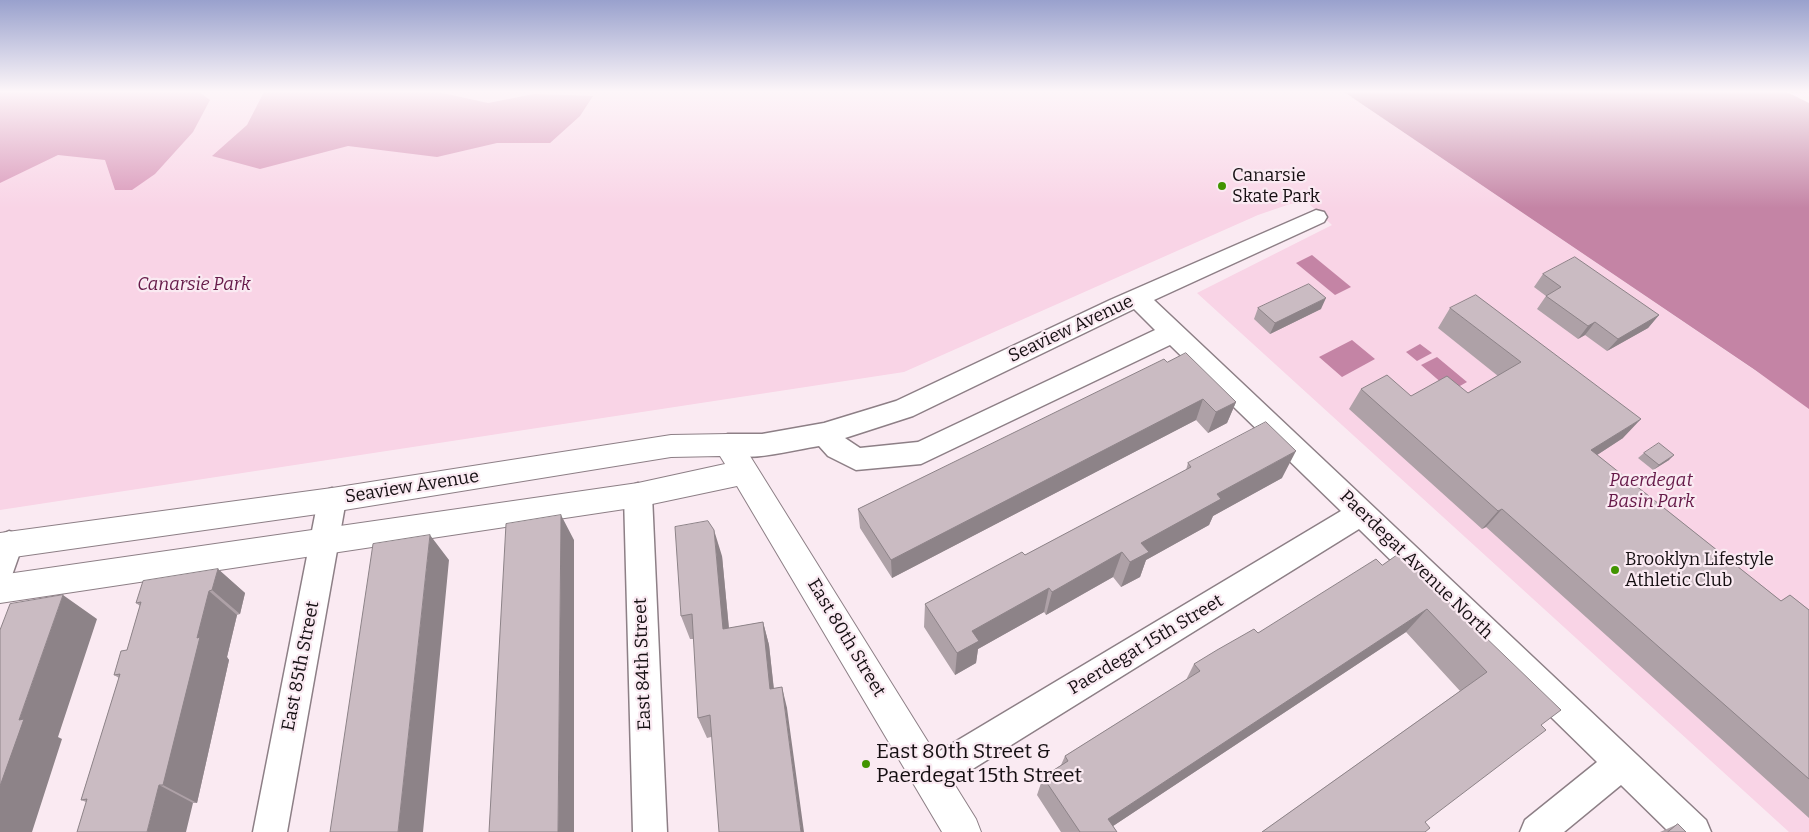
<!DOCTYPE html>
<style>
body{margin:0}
canvas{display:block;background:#faeaf2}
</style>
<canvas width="1809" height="832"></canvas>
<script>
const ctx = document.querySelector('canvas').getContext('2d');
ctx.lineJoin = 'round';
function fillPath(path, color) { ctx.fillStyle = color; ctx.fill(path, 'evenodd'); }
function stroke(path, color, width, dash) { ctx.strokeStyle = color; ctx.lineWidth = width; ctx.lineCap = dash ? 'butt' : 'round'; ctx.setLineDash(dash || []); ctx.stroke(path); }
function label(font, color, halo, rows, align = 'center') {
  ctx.font = font + ' Bitter,serif'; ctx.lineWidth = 4.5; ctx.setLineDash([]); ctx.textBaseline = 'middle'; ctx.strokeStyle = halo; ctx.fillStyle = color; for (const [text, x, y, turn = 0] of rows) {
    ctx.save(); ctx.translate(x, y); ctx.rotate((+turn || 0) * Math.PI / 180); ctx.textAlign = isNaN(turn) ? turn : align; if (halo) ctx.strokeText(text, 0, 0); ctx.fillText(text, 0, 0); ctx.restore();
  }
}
fillPath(new Path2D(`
 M 0,92 L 1344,92 L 1809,407 L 1809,832 L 1789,832 L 1197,293 L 1332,225 L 1307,202 L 1290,204 L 1258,215 L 904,372 L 0,510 Z`), '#f9d4e6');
fillPath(new Path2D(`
 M 0,92 L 199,92 L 210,100 L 193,132 L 155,174 L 132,190 L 115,190 L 105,160 L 58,155 L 0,183 Z
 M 264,92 L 438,92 L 488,103 L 534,94 L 593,96 L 580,116 L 550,143 L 497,143 L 437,157 L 348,146 L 260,169 L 212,156 L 247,125 Z`), '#d997b9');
fillPath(new Path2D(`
 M 1344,92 L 1787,92 L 1809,103 L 1809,409 L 1755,370 Z
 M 1312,255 L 1351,287 L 1335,295 L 1296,263 Z
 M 1352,340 L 1375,359 L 1342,377 L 1319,357 Z
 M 1420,344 L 1432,353 L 1417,361 L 1406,352 Z
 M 1437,357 L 1467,382 L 1451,391 L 1421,365 Z`), '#c484a5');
const minor = new Path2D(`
 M 1316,210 L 1324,212 L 1327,217 L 1324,222 L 1154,300 L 1706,820 L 1711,832 L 1669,832 L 1621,785 L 1564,832 L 1520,832 L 1525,820 L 1597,762 L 1359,529 L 942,788 L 930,793 L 918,788 L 913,776 L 918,764 L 1341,511 L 1170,345 L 921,464 L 856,470 L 828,456 L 819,446 C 787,451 750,463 719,453 L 715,445 L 719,437 L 728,434 L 762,434 L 824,423 L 896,401 L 1110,300 ZM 1134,309 L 1155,330 L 918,442 L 860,448 L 845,438 L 913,416 Z
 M 638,483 L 648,487 L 652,495 L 667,832 L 633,832 L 624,495 L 628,487 Z
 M 332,488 L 342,492 L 346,500 L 287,832 L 253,832 L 318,500 L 322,492 Z
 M 9,531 L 19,535 L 23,544 L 10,581 L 0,585 L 0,535 Z`);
const tertiary = new Path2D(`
 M 728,434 L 738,437 L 755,464 L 976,819 L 981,832 L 942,832 L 737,486 L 638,507 L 0,603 L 0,575 L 638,483 L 725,464 L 720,456 L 671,457 L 332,512 L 0,559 L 0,533 L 332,488 L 671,435 Z`);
stroke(minor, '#8d7f86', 3);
stroke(tertiary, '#8d7f86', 2);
fillPath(minor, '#fff');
fillPath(tertiary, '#fff');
fillPath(new Path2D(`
 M 1543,274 L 1659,315 L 1648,328 L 1607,351 L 1585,335 L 1578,339 L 1537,309 L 1546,296 L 1534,287 Z
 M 1258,308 L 1321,309 L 1270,334 L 1254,319 Z
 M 1450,308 L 1623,438 L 1597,455 L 1781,601 L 1790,595 L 1809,610 L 1809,818 L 1486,527 L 1482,529 L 1349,409 L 1361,389 L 1411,396 L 1468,393 L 1498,376 L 1438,328 Z
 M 1167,362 L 1236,402 L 1227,423 L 1208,433 L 1196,420 L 892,578 L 860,528 L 858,509 Z
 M 1644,453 L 1669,460 L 1653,470 L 1638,458 Z
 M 1188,463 L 1282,478 L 1213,516 L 1209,525 L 1146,560 L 1140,577 L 1121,587 L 1113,577 L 1046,615 L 1044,612 L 978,649 L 976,663 L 955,675 L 924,627 L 925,604 L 1025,555 L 1186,470 Z
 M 722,556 L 729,628 L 763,622 L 769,645 L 774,689 L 787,708 L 711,737 L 707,738 L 698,718 L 694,639 L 690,639 L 681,616 Z
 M 1382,565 L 1561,710 L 1262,832 L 1460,691 L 1406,632 L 1113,826 L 1117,832 L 1061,832 L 1037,795 L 1043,777 L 1061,765 L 1065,756 L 1186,680 L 1194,664 L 1258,633 Z
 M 218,569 L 245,593 L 240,614 L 237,615 L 227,657 L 229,660 L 197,803 L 86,802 L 81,800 L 119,678 L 114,675 L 127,650 L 140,606 L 136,603 Z
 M 1678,824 L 1686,832 L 1660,832 Z`), '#aea1a7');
fillPath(new Path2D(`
 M 1326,298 L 1321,309 L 1270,334 L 1275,323 Z
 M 1659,315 L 1648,328 L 1607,351 L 1618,339 Z
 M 1595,322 L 1585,335 L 1578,339 L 1588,326 Z
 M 1203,399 L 1196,420 L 892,578 L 891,560 Z
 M 1236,402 L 1227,423 L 1208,433 L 1216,412 Z
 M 1641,419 L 1623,438 L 1574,470 L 1591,450 Z
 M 1296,451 L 1282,478 L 1213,516 L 1209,525 L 1146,560 L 1140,577 L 1121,587 L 1130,562 L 1141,543 L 1217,494 Z
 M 1674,455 L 1669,460 L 1653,470 L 1659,465 Z
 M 1502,509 L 1486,527 L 1482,529 L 1498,511 Z
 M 561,515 L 574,540 L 574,832 L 558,832 Z
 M 714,530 L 722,556 L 731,651 L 723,629 Z
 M 430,535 L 449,560 L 423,832 L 398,832 Z
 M 1122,552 L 1113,577 L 1046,615 L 1052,592 Z
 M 218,569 L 245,593 L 240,614 L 212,590 Z
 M 1049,588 L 1044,612 L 978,649 L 976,663 L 955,675 L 957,653 L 972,631 Z
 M 209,591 L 237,615 L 227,657 L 229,660 L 197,803 L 163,785 L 197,638 Z
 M 63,595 L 97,619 L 58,737 L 62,739 L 32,832 L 0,832 L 0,786 L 19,720 Z
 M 1427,609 L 1406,632 L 1104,832 L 1108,819 Z
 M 763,622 L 769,645 L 776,710 L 770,689 Z
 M 782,687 L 787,708 L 804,832 L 801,832 Z
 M 159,785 L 193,803 L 186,832 L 147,832 Z`), '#8d8388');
const building = new Path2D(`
 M 1575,257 L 1659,315 L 1618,339 L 1595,322 L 1588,326 L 1546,296 L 1561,287 L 1543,274 Z
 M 1309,284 L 1326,298 L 1275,323 L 1258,308 Z
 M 1476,295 L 1641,419 L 1591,450 L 1781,601 L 1790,595 L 1809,610 L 1809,779 L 1502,509 L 1498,511 L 1361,389 L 1387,375 L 1411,396 L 1447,376 L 1468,393 L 1521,362 L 1450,308 Z
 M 1186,353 L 1236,402 L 1216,412 L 1203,399 L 891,560 L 858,509 L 1164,359 L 1167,362 Z
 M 1266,422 L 1296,451 L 1217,494 L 1221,499 L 1141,543 L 1149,552 L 1130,562 L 1122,552 L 1052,592 L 1049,588 L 972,631 L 979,641 L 957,653 L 925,604 L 1022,552 L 1025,555 L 1191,467 L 1188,463 Z
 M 1659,443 L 1674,455 L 1659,465 L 1644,453 Z
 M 561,515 L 558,832 L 489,832 L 506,524 Z
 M 708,521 L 714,530 L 723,629 L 763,622 L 770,689 L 782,687 L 801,832 L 719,832 L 710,715 L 698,718 L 692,614 L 681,616 L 675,527 Z
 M 430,535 L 398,832 L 330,832 L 373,544 Z
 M 1399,554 L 1561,710 L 1541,725 L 1546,730 L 1425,822 L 1430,828 L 1425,832 L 1262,832 L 1487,672 L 1427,609 L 1108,819 L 1117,832 L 1080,832 L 1043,777 L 1068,761 L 1065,756 L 1200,671 L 1194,664 L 1217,650 L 1254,629 L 1258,633 L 1376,559 L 1382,565 Z
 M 218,569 L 212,590 L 209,591 L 197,638 L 200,637 L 163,785 L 159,785 L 147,832 L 77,832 L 87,799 L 81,800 L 120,674 L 114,675 L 121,651 L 127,650 L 141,602 L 136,603 L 143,581 Z
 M 63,595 L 19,720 L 24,719 L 0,786 L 0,630 L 10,604 Z
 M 1678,824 L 1686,832 L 1668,832 Z`);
fillPath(building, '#cabbc2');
stroke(building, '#8d8388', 1);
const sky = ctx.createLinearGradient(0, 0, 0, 208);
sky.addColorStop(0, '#99a1cd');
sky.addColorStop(0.44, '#fdf6f9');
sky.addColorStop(1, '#fdf6f900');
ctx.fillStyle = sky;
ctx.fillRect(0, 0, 1809, 208);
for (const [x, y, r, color] of [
 [1222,186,5,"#419400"],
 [1615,570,5,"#419400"],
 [866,764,5,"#419400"]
]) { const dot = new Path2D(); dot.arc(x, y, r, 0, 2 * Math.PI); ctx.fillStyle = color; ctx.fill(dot); stroke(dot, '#faeaf2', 2); }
label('18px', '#150f12', '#faeaf2', [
 ["Canarsie",1232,176],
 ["Skate Park",1232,197],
 ["Brooklyn Lifestyle",1625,560],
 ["Athletic Club",1625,581]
], 'left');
label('italic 18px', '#651948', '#faeaf2', [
 ["Canarsie Park",194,285],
 ["Paerdegat",1651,481],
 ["Basin Park",1651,502]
]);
label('18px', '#150f12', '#faeaf2', [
 ["Seaview Avenue",1071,329,-25],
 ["Seaview Avenue",412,487,-9],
 ["Paerdegat Avenue North",1416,565,44],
 ["East 80th Street",846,638,59],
 ["Paerdegat 15th Street",1146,645,-31],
 ["East 84th Street",643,664,-92],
 ["East 85th Street",301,666,-79]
]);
label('21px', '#150f12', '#faeaf2', [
 ["East 80th Street &",876,752],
 ["Paerdegat 15th Street",876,776]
], 'left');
</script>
